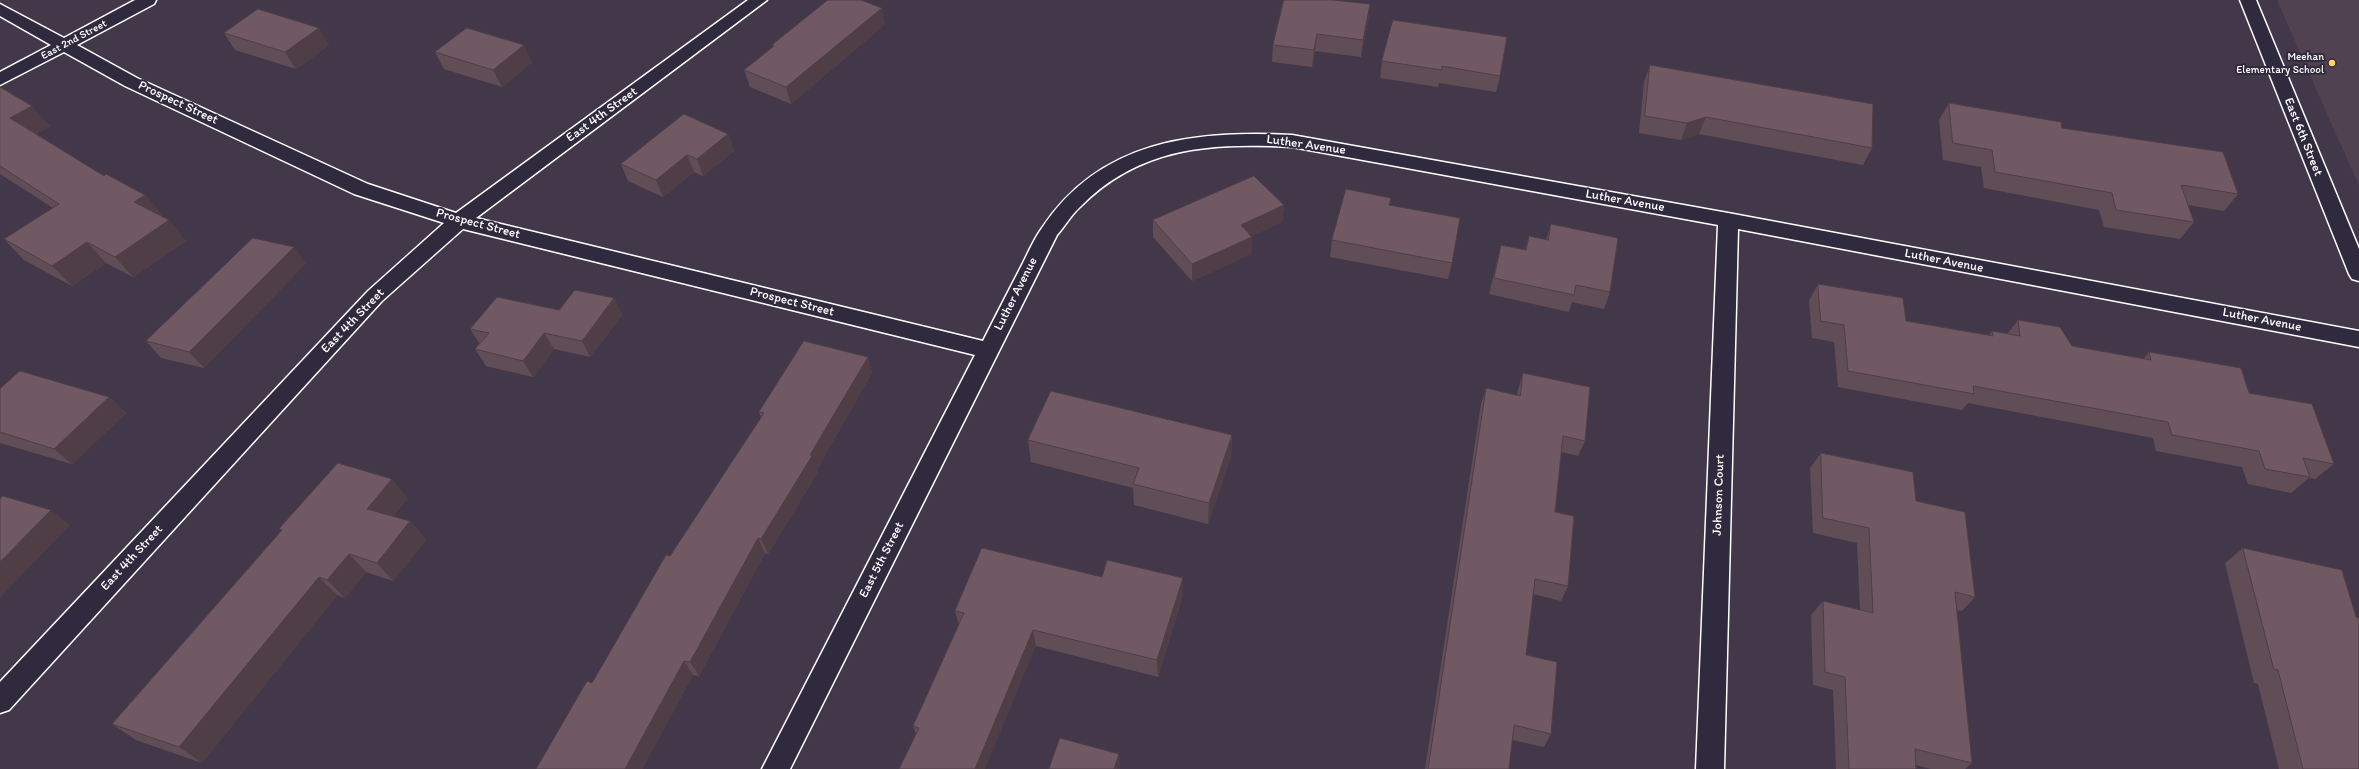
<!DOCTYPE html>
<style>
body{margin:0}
canvas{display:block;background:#433849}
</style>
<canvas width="2359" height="769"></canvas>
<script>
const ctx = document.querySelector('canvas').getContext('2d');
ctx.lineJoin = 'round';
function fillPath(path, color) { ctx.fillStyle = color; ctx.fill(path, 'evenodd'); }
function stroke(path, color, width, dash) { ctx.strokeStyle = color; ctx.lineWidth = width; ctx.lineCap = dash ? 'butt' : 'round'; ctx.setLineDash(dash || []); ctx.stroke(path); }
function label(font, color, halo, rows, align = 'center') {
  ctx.font = font + ' Itim,sans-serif'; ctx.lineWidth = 4; ctx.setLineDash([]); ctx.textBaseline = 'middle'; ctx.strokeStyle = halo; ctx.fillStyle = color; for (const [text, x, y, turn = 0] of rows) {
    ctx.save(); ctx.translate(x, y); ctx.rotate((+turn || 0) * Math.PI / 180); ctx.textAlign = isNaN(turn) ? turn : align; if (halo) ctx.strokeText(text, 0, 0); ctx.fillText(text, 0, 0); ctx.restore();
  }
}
fillPath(new Path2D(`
 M 2277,0 L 2359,0 L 2359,185 L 2332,125 Z`), '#514251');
const minor = new Path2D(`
 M 135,0 L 156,0 L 154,4 L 77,45 L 137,78 L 368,184 L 456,213 L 748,0 L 767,0 L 476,218 L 983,341 C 996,315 1009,290 1022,265 C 1028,253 1034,239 1042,228 C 1100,140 1195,130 1292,135 L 1728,213 L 2359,331 L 2359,347 L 1738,229 L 1724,769 L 1696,769 L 1718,225 L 1292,147 C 1212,143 1140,146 1080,207 C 1071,215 1065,226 1057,235 L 790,769 L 762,769 L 975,355 L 463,229 L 382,301 L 9,710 L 0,713 L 0,682 L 368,291 L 444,223 L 354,194 L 125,86 L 64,52 L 0,85 L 0,72 L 51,45 L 0,16 L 0,4 L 64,38 Z`);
const tertiary = new Path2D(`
 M 2240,0 L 2256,0 L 2359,249 L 2359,281 L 2352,279 L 2349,274 Z`);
stroke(minor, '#fff', 3);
stroke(tertiary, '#fff', 3);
fillPath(minor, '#2f2a3d');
fillPath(tertiary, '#2f2a3d');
fillPath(new Path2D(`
 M 1370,4 L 1368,21 L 1361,57 L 1315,51 L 1312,67 L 1272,62 L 1273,45 Z
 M 1393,20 L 1500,76 L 1496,92 L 1439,83 L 1438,87 L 1380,78 L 1382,61 Z
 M 885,24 L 791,104 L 750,87 L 744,70 L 773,47 L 772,45 Z
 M 224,33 L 329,45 L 296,69 L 235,50 Z
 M 435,52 L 532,62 L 502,87 L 444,69 Z
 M 1650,65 L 1872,148 L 1863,165 L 1699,134 L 1681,140 L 1639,133 L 1644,82 Z
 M 0,87 L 50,126 L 36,134 L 104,176 L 145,195 L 162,215 L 161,216 L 186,241 L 133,277 L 106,263 L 72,286 L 24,260 L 4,239 L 53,208 L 0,174 Z
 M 1949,103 L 2062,128 L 2238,194 L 2224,211 L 2188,205 L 2194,222 L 2180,239 L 2104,227 L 2099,210 L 1984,188 L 1981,167 L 1943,160 L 1939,120 Z
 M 728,134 L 734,151 L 703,176 L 694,172 L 663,197 L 628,181 L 621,164 Z
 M 1391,198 L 1390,205 L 1452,263 L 1448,279 L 1330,257 L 1332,240 Z
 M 1284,205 L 1282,222 L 1251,236 L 1252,237 L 1251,254 L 1192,281 L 1153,237 L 1153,220 Z
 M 1551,224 L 1610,292 L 1604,309 L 1572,302 L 1569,312 L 1489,294 L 1501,245 L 1525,250 L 1529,236 L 1546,240 Z
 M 306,263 L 204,368 L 161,358 L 146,341 Z
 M 1818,284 L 1906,321 L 1989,335 L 1992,331 L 2008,333 L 2018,320 L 2072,346 L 2143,359 L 2149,352 L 2249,393 L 2334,464 L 2315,479 L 2309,478 L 2291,493 L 2248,484 L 2242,467 L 2156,451 L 2153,438 L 1968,403 L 1962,410 L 1838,387 L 1834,342 L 1812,338 L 1809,301 Z
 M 614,298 L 622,315 L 590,357 L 554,349 L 533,377 L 486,366 L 475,349 L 480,344 L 470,329 Z
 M 868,357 L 872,373 L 817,469 L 818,472 L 768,554 L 765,553 L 699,676 L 693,675 L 642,769 L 536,769 L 592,683 L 670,556 L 761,418 L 759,412 Z
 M 1523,373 L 1585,441 L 1578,456 L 1561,452 L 1555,512 L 1568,586 L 1561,601 L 1533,594 L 1526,655 L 1551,734 L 1544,747 L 1512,740 L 1509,769 L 1425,769 L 1481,404 L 1486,388 L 1517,395 L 1518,390 Z
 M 0,389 L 109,397 L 126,413 L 72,464 L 0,443 Z
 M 1232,435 L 1231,456 L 1208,524 L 1134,505 L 1133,488 L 1031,462 L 1028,440 Z
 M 1821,453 L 1916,501 L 1975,597 L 1962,611 L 1956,610 L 1972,763 L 1965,769 L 1931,769 L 1916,765 L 1916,769 L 1836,769 L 1833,690 L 1813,685 L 1811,615 L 1823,601 L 1860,610 L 1857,543 L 1813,533 L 1810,468 Z
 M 408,498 L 393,516 L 410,521 L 426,540 L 393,581 L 366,572 L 345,598 L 337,595 L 202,763 L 136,740 L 112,724 L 281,531 L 279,529 Z
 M 2243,548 L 2356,617 L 2359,769 L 2279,769 L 2258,684 L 2254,683 L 2225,563 Z
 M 1102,577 L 1183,595 L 1158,677 L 1036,646 L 916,734 L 913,726 L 959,625 L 955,611 Z`), '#614d56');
fillPath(new Path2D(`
 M 1370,4 L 1368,21 L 1361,57 L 1363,40 Z
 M 882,8 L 885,24 L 791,104 L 786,87 Z
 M 319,28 L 329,45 L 296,69 L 285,52 Z
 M 1317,34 L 1315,51 L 1312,67 L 1314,50 Z
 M 524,45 L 532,62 L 502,87 L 493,70 Z
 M 32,106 L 50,126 L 28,139 L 10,118 Z
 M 1706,117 L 1699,134 L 1681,140 L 1687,123 Z
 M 728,134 L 734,151 L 703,176 L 697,159 Z
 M 687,155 L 694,172 L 663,197 L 656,180 Z
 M 145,195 L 162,215 L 152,223 L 134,202 Z
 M 1284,205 L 1282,222 L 1240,242 L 1241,225 Z
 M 169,220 L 186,241 L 133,277 L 115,257 Z
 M 1252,237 L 1251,254 L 1192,281 L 1192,264 Z
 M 87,242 L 106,263 L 72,286 L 52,266 Z
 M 294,247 L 306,263 L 204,368 L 189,352 Z
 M 614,298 L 622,315 L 590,357 L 582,341 Z
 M 544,333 L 554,349 L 533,377 L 523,361 Z
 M 868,357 L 872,373 L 817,469 L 818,472 L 768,554 L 761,539 Z
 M 109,397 L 126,413 L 72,464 L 54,449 Z
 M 1232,435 L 1231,456 L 1208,524 L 1209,503 Z
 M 392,479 L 408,498 L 383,527 L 367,509 Z
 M 51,510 L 70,525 L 0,598 L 0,562 Z
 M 410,521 L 426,540 L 393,581 L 377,563 Z
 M 758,538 L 765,553 L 699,676 L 690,662 Z
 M 349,554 L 366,572 L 345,598 L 327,580 Z
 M 319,577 L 337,595 L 202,763 L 179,747 Z
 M 1183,578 L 1183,595 L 1158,677 L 1157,660 Z
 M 1033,630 L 1036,646 L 985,769 L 975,769 Z
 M 684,661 L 693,675 L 642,769 L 625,769 Z
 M 1119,754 L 1120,767 L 1120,769 L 1114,769 Z`), '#4f3e46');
const building = new Path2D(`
 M 828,0 L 861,0 L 882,8 L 786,87 L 744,70 L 774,46 L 772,45 Z
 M 1284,0 L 1333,0 L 1370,4 L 1363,40 L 1317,34 L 1314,50 L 1273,45 Z
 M 258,9 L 319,28 L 285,52 L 224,33 Z
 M 1393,20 L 1507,37 L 1500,76 L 1442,66 L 1442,70 L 1382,61 Z
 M 467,28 L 524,45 L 493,70 L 435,52 Z
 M 1650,65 L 1873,104 L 1872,148 L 1706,117 L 1687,123 L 1645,116 Z
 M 0,87 L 32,106 L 10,118 L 104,176 L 106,174 L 145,195 L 134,202 L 169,220 L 115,257 L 87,242 L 52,266 L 4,239 L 59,204 L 0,166 Z
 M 1949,103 L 2061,122 L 2062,128 L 2223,152 L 2238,194 L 2181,185 L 2194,222 L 2116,210 L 2112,193 L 1995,172 L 1992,150 L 1953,143 Z
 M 684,114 L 728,134 L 697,159 L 687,155 L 656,180 L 621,164 Z
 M 1254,176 L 1284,205 L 1241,225 L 1252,237 L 1192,264 L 1153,220 Z
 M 1346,189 L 1391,198 L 1389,205 L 1460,218 L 1452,263 L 1332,240 Z
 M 1551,224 L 1618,238 L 1610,292 L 1576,285 L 1574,295 L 1494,278 L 1501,245 L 1526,250 L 1529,236 L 1548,240 Z
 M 253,238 L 294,247 L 189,352 L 146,341 Z
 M 1818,284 L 1903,298 L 1906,321 L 1993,336 L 1992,331 L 2020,336 L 2018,320 L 2060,327 L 2072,346 L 2151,360 L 2149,352 L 2241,368 L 2249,393 L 2312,404 L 2334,464 L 2303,458 L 2310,477 L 2265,469 L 2259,451 L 2172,435 L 2168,422 L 1973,386 L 1974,394 L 1848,371 L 1844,325 L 1821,321 Z
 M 575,290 L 614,298 L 582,341 L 544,333 L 523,361 L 475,349 L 489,333 L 470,329 L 497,297 L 559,310 Z
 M 804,341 L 868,357 L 810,455 L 812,456 L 761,539 L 758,538 L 690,662 L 684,661 L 625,769 L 536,769 L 587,681 L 592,683 L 666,555 L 670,556 L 764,413 L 759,412 Z
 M 20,371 L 109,397 L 54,449 L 0,432 L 0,389 Z
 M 1523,373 L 1590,387 L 1585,441 L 1563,436 L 1555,512 L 1574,516 L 1568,586 L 1535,579 L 1526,655 L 1557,662 L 1551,734 L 1514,725 L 1509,769 L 1428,769 L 1486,388 L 1520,396 Z
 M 1051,391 L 1232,435 L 1209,503 L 1133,484 L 1139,468 L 1028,440 Z
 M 1821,453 L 1913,472 L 1916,501 L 1965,512 L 1975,597 L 1955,592 L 1972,763 L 1915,749 L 1916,769 L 1849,769 L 1845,677 L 1825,672 L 1823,601 L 1873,613 L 1869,528 L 1823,518 Z
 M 338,463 L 392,479 L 367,509 L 410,521 L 377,563 L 349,554 L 327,580 L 319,577 L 179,747 L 112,724 L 282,530 L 279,529 Z
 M 3,496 L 51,510 L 0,562 L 0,499 Z
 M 982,548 L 1102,577 L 1107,560 L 1183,578 L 1157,660 L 1033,630 L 975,769 L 899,769 L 919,728 L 913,726 L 964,613 L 955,611 Z
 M 2243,548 L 2342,570 L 2356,617 L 2359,618 L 2359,769 L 2303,769 L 2278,670 L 2274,669 Z
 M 1060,738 L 1119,754 L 1114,769 L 1049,769 Z`);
fillPath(building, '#715964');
stroke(building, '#4f3e46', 1);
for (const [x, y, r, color] of [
 [2332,63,4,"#ffd166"]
]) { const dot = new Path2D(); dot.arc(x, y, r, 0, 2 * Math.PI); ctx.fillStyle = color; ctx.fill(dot); stroke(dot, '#2f2a3d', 1.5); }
label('11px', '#fff', '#2f2a3d', [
 ["East 2nd Street",74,40,-28]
]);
label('11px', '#fff', '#2f2a3d', [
 ["Meehan",2324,57],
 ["Elementary School",2324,70]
], 'right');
label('13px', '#fff', '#2f2a3d', [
 ["Prospect Street",178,103,25],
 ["East 4th Street",602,115,-36],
 ["East 6th Street",2303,137,68],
 ["Luther Avenue",1306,145,8],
 ["Luther Avenue",1625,201,10],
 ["Prospect Street",478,224,15],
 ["Luther Avenue",1944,261,11],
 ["Luther Avenue",1016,294,-63],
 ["Prospect Street",792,302,14],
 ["Luther Avenue",2262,320,11],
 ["East 4th Street",353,321,-46],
 ["Johnson Court",1719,495,-88],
 ["East 4th Street",132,558,-47],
 ["East 5th Street",882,560,-63]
]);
</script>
